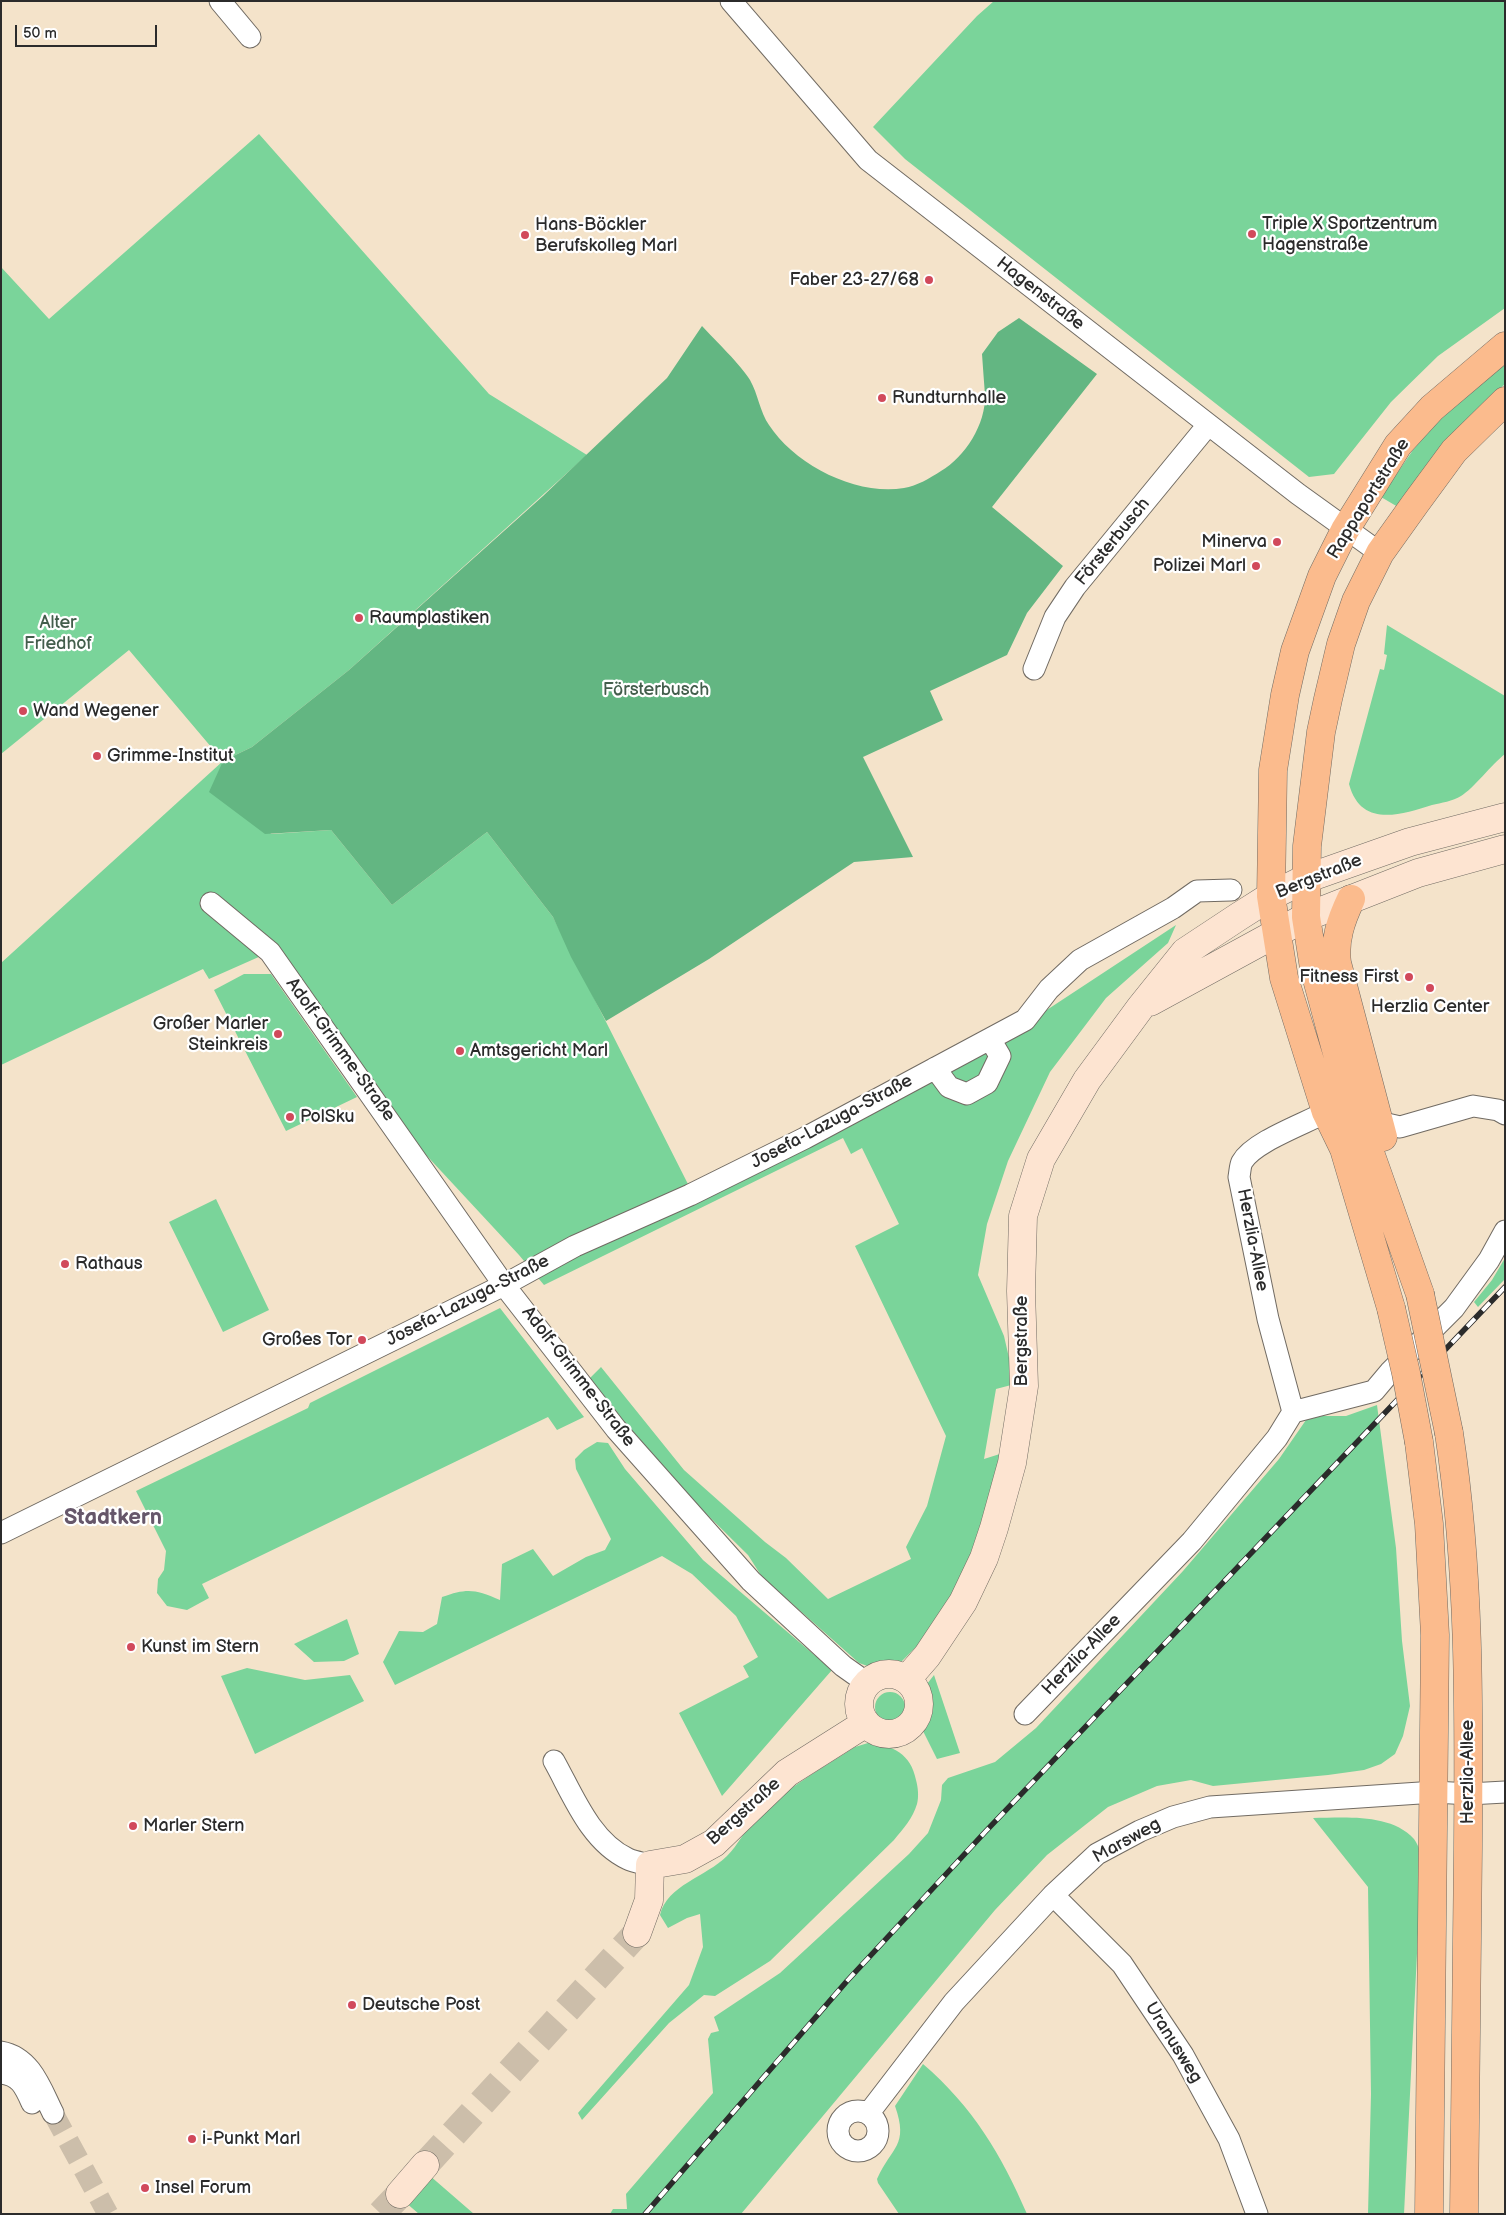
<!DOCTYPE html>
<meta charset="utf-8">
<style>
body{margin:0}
#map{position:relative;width:1506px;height:2215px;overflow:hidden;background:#f4e3ca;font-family:"Balsamiq Sans",sans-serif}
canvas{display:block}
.frame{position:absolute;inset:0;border:2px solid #2b2b2b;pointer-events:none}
.scale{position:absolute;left:15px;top:25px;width:142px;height:22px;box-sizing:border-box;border:2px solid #2b2b2b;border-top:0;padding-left:6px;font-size:15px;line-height:18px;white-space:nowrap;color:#2b2b2b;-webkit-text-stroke:4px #fff;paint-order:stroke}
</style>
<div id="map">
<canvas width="1506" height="2215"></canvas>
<div class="frame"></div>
<div class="scale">50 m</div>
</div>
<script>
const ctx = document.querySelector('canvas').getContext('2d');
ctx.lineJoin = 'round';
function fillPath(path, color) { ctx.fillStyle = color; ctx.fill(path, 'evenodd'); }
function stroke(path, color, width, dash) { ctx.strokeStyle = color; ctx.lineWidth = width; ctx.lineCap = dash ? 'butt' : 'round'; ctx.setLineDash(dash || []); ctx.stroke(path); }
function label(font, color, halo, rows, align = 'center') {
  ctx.font = font + ' "Balsamiq Sans",sans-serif'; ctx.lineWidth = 4.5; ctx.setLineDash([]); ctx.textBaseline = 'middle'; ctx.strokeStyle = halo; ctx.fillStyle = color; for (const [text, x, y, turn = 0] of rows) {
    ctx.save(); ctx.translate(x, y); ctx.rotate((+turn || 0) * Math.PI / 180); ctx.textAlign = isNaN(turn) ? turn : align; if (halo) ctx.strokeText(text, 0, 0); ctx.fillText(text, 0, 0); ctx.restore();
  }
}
fillPath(new Path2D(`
 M 994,1 L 1505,1 L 1505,308 L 1438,356 L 1391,402 L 1334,474 L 1309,477 L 905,159 L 873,127 L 977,16 Z
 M 259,134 L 489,394 L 587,455 L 349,670 L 252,747 L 223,761 L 271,834 L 331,830 L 392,905 L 487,832 L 553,917 L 694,1196 L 1027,1023 L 1176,925 L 1168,943 L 1106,998 L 1050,1072 L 1008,1161 L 987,1224 L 978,1275 L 1004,1336 L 1015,1384 L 996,1389 L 984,1459 L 1003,1453 L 979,1539 L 950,1601 L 919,1644 L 901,1662 L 888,1667 L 873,1668 L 859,1663 L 762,1577 L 748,1555 L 667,1475 L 587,1381 L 601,1367 L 684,1470 L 765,1542 L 786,1558 L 828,1599 L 911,1559 L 906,1547 L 927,1506 L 946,1436 L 855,1246 L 899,1224 L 862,1148 L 851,1154 L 843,1138 L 544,1285 L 519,1255 L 376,1101 L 270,952 L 209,979 L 203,969 L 1,1065 L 1,963 L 223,761 L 129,650 L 1,754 L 1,267 L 49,319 Z
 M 1505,359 L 1505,384 L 1496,392 L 1398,507 L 1381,497 L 1413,450 L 1439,419 Z
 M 1387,625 L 1505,696 L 1505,754 C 1492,764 1473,789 1461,796 C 1453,801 1441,803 1432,805 C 1400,815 1361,828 1349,784 L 1380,669 L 1384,670 L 1387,655 L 1384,654 Z
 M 244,974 L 271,974 L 357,1097 L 286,1131 L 214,990 Z
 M 216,1199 L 269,1310 L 223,1332 L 169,1222 Z
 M 1505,1258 L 1505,1279 L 1478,1307 L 1474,1302 L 1492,1280 Z
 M 500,1308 L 584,1417 L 557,1430 L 548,1417 L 202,1584 L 209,1598 L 187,1610 L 167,1606 L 157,1593 L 158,1579 L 164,1570 L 166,1551 L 136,1491 L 308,1408 L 310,1403 Z
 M 1377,1405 L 1396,1548 L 1402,1641 L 1410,1706 L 1403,1736 L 1395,1754 L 1381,1764 L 1364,1770 L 1328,1775 L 1213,1786 L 1191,1780 L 1157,1786 L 1108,1807 L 1047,1855 L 995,1910 L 741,2214 L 610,2214 L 613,2209 L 627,2209 L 626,2194 L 713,2093 L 708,2039 L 711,2033 L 719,2031 L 714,2017 L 780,1973 L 909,1854 L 928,1833 L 941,1800 L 942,1785 L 948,1778 L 995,1762 L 1036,1728 L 1183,1571 L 1279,1459 L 1306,1420 L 1322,1416 L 1346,1416 Z
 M 597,1442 L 608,1443 L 625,1469 L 703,1560 L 832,1670 L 722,1796 L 679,1713 L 749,1677 L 743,1666 L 758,1657 L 736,1616 L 692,1574 L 662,1556 L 395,1685 L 383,1662 L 399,1631 L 423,1632 L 437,1624 L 442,1597 C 467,1588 475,1589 500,1600 L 502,1564 L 533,1549 L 553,1576 L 586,1557 L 605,1550 L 611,1539 L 576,1469 L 575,1459 L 584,1450 Z
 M 347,1619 L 359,1654 L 344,1661 L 314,1662 L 294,1644 Z
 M 247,1668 L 305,1680 L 350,1675 L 364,1701 L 255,1754 L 221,1676 Z
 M 934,1675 L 960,1753 L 937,1759 L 921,1727 L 928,1712 L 927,1684 Z
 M875 1707a15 15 0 1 1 30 0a15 15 0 1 1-30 0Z
 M 868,1743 C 893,1745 911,1754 916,1780 C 918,1787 919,1797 917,1804 C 913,1818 903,1829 894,1840 L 770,1961 L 715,1996 L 704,1995 L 669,2023 L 582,2120 L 578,2113 L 689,1985 L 703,1947 L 700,1914 L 687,1918 L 668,1928 L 660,1915 C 667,1885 706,1877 727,1856 C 738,1845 745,1830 755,1819 C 783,1790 821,1769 855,1747 Z
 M 1313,1818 C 1345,1818 1390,1813 1414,1839 C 1417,1843 1419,1849 1422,1853 L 1404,2214 L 1368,2214 L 1371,2094 L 1368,1887 Z
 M 923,2064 C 973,2107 1001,2154 1027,2214 L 899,2214 L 878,2183 L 877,2179 C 892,2146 909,2146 895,2106 Z
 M 429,2175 L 474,2214 L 419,2214 L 405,2202 Z`), '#7ad49a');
fillPath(new Path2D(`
 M 1019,318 L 1097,374 L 992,507 L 1063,566 L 1027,613 L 1007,655 L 930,691 L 943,720 L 863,757 L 913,857 L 854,862 L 709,959 L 606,1021 L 571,957 L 553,917 L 487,832 L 392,905 L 331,830 L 265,834 L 209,792 L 223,761 L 252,747 L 349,670 L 543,496 L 667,378 L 702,326 C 715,340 741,365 750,380 C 758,394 760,412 769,425 C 795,465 856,496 904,488 C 917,486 930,478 941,471 C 965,457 986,424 985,395 C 984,382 983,368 982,354 L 998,332 Z`), '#63b682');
stroke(new Path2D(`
 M 53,2113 L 108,2214`), '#ccbeaa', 21, [21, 11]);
stroke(new Path2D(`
 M 425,2165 L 637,1933
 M 381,2214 L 400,2194`), '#ccbeaa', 28, [28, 14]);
const street = new Path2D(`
 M 220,1 L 250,37
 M 731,1 L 868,160 L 1298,494 L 1380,553
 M 1034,669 L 1055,617 L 1075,587 L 1208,425
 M 211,903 L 270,952 L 504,1285 L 616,1429 L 751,1581 L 843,1666 L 867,1683
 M 935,1068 L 949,1087 L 967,1094 L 987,1083 L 1000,1056 L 990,1039
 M 1326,1112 C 1304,1124 1253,1142 1242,1162 C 1240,1166 1240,1172 1239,1177 L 1268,1319 L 1293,1412 L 1374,1391 L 1390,1372 L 1454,1308 L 1489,1260 L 1505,1231
 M 1365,1119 L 1400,1127 L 1473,1106 L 1498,1110 L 1505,1114
 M 1,1533 L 504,1285 L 575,1246 L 690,1195 L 805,1138 L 1025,1020 L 1049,989 L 1080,960 L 1173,908 L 1197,891 L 1231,890
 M 1025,1714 L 1192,1541 L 1277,1438 L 1293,1412
 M 554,1761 C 573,1795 590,1841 628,1859 C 634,1862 643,1863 650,1865
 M 1053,1895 L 1122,1964 L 1183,2055 L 1229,2139 L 1257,2214
 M 1,2052 C 31,2057 41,2089 53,2113
 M 1,2073 C 20,2075 25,2087 32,2103
 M838 2131a20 20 0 1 1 40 0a20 20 0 1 1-40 0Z
 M 868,2114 L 954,2002 L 1053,1895 L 1097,1854 L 1140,1831 L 1173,1817 L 1210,1807 L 1435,1792 L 1469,1794 L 1505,1792`);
const secondary = new Path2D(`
 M 1150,1002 L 1306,917 L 1418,873 L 1505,849
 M859 1704a30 30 0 1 1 60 0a30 30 0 1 1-60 0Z
 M 907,1679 L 927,1656 L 963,1602 L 984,1558 L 994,1528 L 1012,1463 L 1024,1386 L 1021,1291 L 1023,1216 L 1041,1159 L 1087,1080 L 1140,1008 L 1185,952 L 1238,917 L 1271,896 L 1305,879 L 1410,842 L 1505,817
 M 637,1933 L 649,1900 L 650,1865 L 685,1859 L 714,1843 L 787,1773 L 866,1723
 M 400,2194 L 425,2165`);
const primary = new Path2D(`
 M 1351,899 C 1341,920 1334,940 1337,963 L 1383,1137
 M 1420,1294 L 1344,1079 L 1314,968 L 1306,917 L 1307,846 L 1321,732 L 1328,699 L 1341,644 L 1356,601 L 1380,553 L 1415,504 L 1454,451 L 1505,401
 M 1391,1308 L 1344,1149 L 1326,1112 L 1284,978 L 1271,896 L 1273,770 L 1285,695 L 1295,651 L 1322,576 L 1345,530 L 1398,445 L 1432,408 L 1505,346
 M 1449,1433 C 1470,1570 1469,1709 1468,1848 C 1467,1970 1466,2092 1464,2214
 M 1419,1442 L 1429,1524 L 1435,1635 L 1429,2214`);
stroke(street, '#716b63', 23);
stroke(secondary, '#716b63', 29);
stroke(primary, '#716b63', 29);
stroke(street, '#fff', 21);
stroke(secondary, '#fde4d1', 28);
stroke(primary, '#fbbb8d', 28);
const rail = new Path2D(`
 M 645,2214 L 847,1981 L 986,1831 L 1505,1287`);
stroke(rail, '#2b2b2b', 5.5);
stroke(rail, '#fff', 4, [11]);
const primaryBridge = new Path2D(`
 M 1420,1294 L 1449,1433
 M 1391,1308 L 1406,1373 L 1419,1442`);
stroke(primaryBridge, '#716b63', 29, []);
stroke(primaryBridge, '#fbbb8d', 28);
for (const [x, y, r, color] of [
 [1252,234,5,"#d1495b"],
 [525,235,5,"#d1495b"],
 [929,280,5,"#d1495b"],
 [882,398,5,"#d1495b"],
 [1277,542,5,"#d1495b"],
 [1256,566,5,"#d1495b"],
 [359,618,5,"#d1495b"],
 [23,711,5,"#d1495b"],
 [97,756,5,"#d1495b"],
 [1409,977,5,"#d1495b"],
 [1430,988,5,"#d1495b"],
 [278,1034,5,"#d1495b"],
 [460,1051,5,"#d1495b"],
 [290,1117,5,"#d1495b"],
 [65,1264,5,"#d1495b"],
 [362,1340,5,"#d1495b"],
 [131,1647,5,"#d1495b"],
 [133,1826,5,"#d1495b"],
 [352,2005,5,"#d1495b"],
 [192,2139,5,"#d1495b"],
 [145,2188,5,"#d1495b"]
]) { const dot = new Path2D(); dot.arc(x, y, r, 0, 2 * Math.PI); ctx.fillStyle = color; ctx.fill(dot); stroke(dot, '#fff', 2); }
label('18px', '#2b2b2b', '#fff', [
 ["Triple X Sportzentrum",1262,224],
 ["Hagenstraße",1262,245],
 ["Hans-Böckler",535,225],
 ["Berufskolleg Marl",535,246],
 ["Faber 23-27/68",919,280,"right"],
 ["Rundturnhalle",892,398],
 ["Minerva",1267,542,"right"],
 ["Polizei Marl",1246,566,"right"],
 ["Raumplastiken",369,618],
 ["Wand Wegener",33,711],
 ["Grimme-Institut",107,756],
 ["Fitness First",1399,977,"right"],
 ["Herzlia Center",1430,1007,"center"],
 ["Großer Marler",268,1024,"right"],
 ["Steinkreis",268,1045,"right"],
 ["Amtsgericht Marl",470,1051],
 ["PolSku",300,1117],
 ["Rathaus",75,1264],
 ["Großes Tor",352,1340,"right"],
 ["Kunst im Stern",141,1647],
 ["Marler Stern",143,1826],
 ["Deutsche Post",362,2005],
 ["i-Punkt Marl",202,2139],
 ["Insel Forum",155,2188]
], 'left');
label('18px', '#2b2b2b', '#fff', [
 ["Hagenstraße",1040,294,38],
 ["Rappaportstraße",1369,499,-58],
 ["Försterbusch",1113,542,-51],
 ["Bergstraße",1319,877,-22],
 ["Adolf-Grimme-Straße",340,1050,54],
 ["Josefa-Lazuga-Straße",832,1122,-28],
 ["Herzlia-Allee",1252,1240,79],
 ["Josefa-Lazuga-Straße",468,1301,-27],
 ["Bergstraße",1022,1341,-90],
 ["Adolf-Grimme-Straße",578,1377,52],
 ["Herzlia-Allee",1082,1655,-46],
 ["Herzlia-Allee",1468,1772,-90],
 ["Bergstraße",744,1812,-42],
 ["Marsweg",1127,1841,-29],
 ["Uranusweg",1173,2043,58]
]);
label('18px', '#435e4c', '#fff', [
 ["Alter",58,623],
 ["Friedhof",58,644],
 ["Försterbusch",656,690]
]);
label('bold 22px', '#66576a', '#fff', [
 ["Stadtkern",113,1518]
]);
</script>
